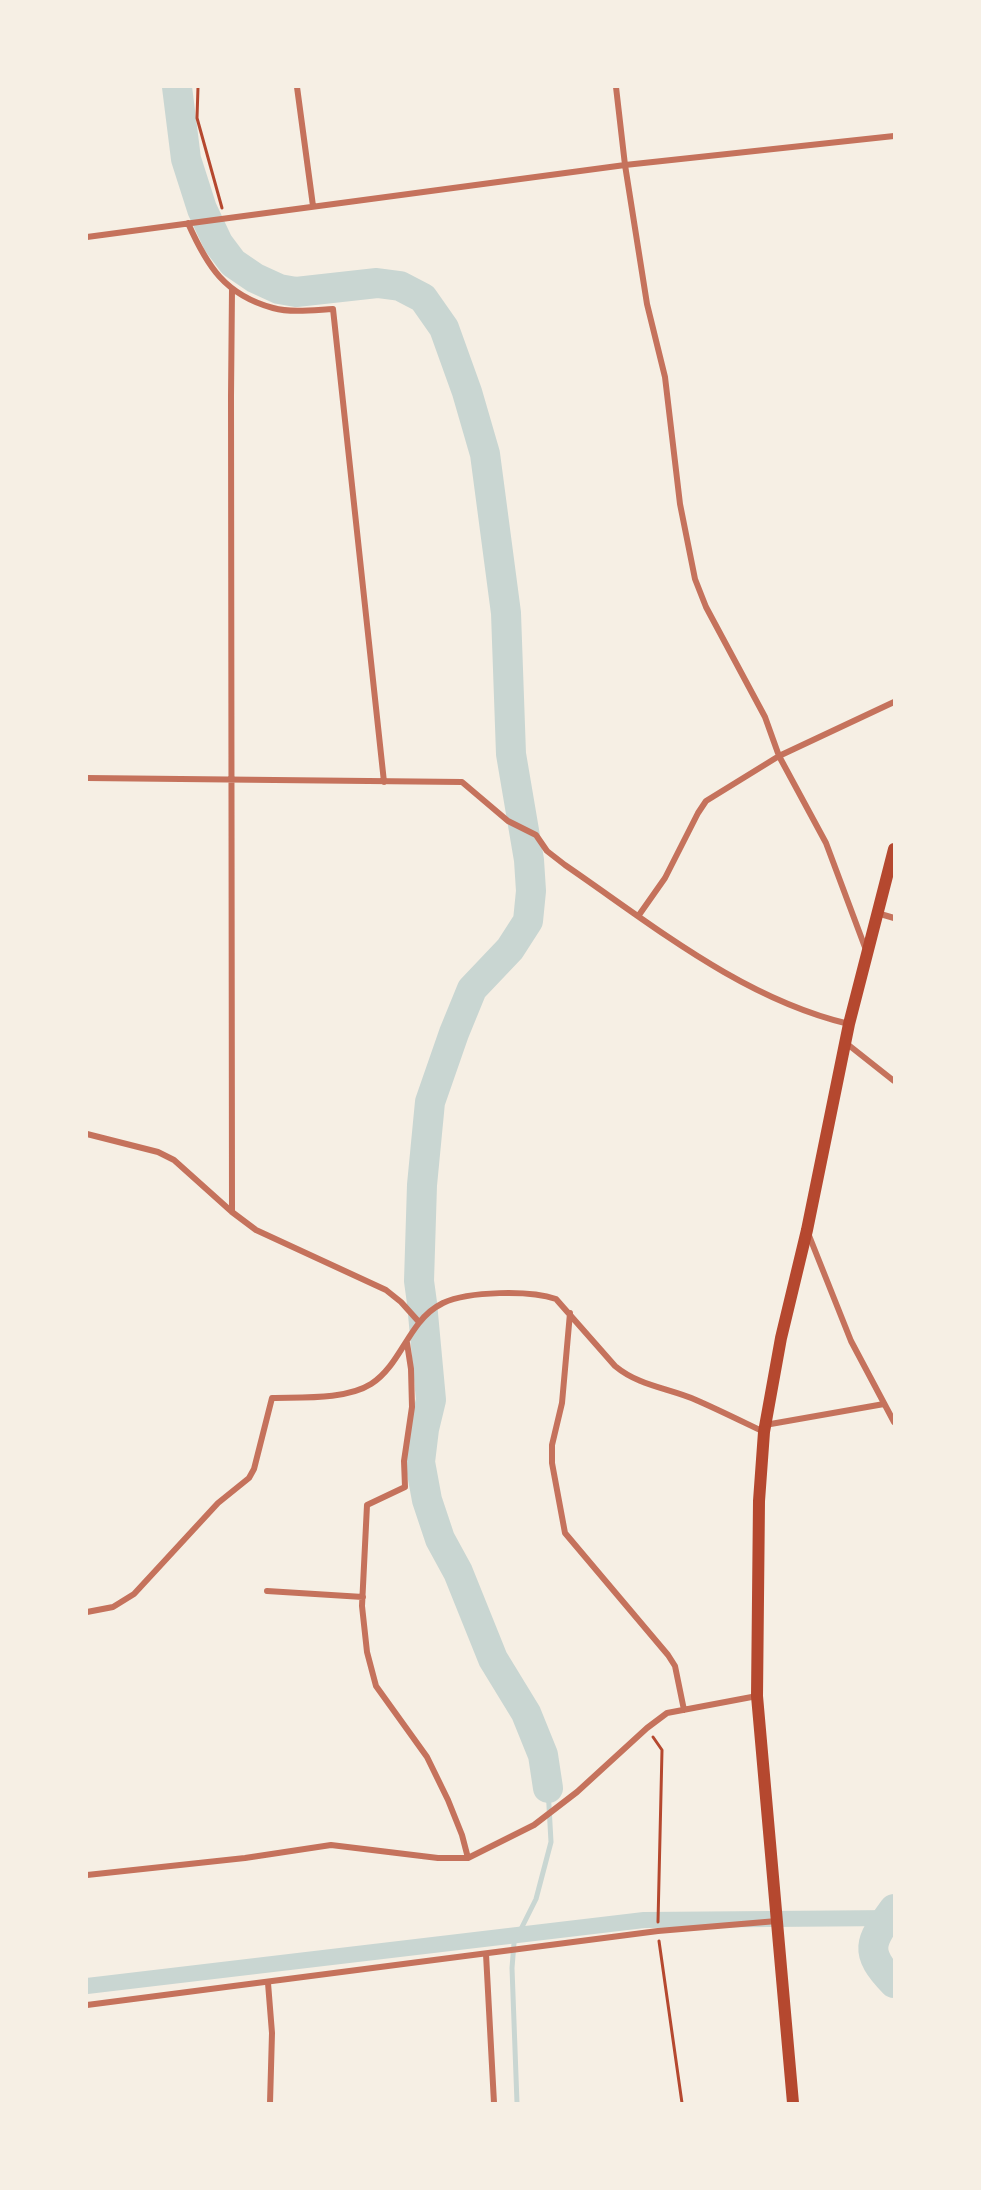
<!DOCTYPE html>
<style>
body{margin:0}
#map{position:relative;width:981px;height:2190px;overflow:hidden;background:#f6efe4;font-family:Cabin,sans-serif}
canvas{display:block}
.frame{position:absolute;inset:0;border:88px solid #f6efe4;pointer-events:none}
</style>
<div id="map">
<canvas width="981" height="2190"></canvas>
<div class="frame"></div>
</div>
<script>
const ctx = document.querySelector('canvas').getContext('2d');
ctx.lineJoin = 'round';
function stroke(path, color, width, dash) { ctx.strokeStyle = color; ctx.lineWidth = width; ctx.lineCap = dash ? 'butt' : 'round'; ctx.setLineDash(dash || []); ctx.stroke(path); }
stroke(new Path2D(`
 M 517,2103 L 512,1968 L 514,1943 L 536,1899 L 551,1842 L 548,1788`), '#c9d6d2', 5);
stroke(new Path2D(`
 M 87,1986 L 644,1920 L 894,1918`), '#c9d6d2', 16);
stroke(new Path2D(`
 M 177,87 L 186,159 L 202,209 L 218,243 L 233,263 L 255,278 L 279,289 L 296,292 L 377,283 L 400,286 L 423,298 L 444,328 L 467,392 L 485,454 L 506,613 L 511,754 L 529,860 L 531,891 L 528,921 L 510,949 L 472,989 L 454,1033 L 430,1102 L 422,1185 L 419,1281 L 422,1303 L 431,1400 L 424,1429 L 420,1462 L 427,1500 L 440,1539 L 458,1572 L 493,1659 L 526,1713 L 543,1755 L 548,1788
 M 894,1909 C 870,1942 863,1951 894,1983`), '#c9d6d2', 30);
stroke(new Path2D(`
 M 198,87 L 197,118 L 222,208
 M 653,1737 L 662,1750 L 658,1922
 M 659,1941 L 682,2103`), '#b5482f', 3);
stroke(new Path2D(`
 M 297,87 L 313,206
 M 616,87 L 625,165 L 647,304 L 665,377 L 680,504 L 695,579 L 706,607 L 765,717 L 779,756 L 826,843 L 866,950
 M 188,223 C 207,266 225,295 273,308 C 292,313 314,310 333,309 L 384,782
 M 87,237 L 625,165 L 894,136
 M 87,778 L 462,782 L 508,821 L 536,835 L 547,851 L 565,865 C 654,926 743,999 849,1024
 M 877,913 L 894,918
 M 639,915 L 665,878 L 698,813 L 706,801 L 779,756 L 894,702
 M 846,1043 L 894,1081
 M 87,1134 L 158,1152 L 174,1160 L 232,1212 L 256,1230 L 386,1290 L 401,1302 L 419,1322
 M 232,1212 L 231,396 L 232,289
 M 808,1233 L 851,1341 L 894,1422
 M 570,1313 L 562,1403 L 552,1445 L 552,1463 L 565,1533 L 668,1655 L 675,1666 L 684,1710
 M 407,1343 L 411,1369 L 412,1407 L 404,1461 L 405,1487 L 367,1505 L 362,1606 L 367,1652 L 376,1686 L 427,1757 L 448,1800 L 462,1835 L 468,1858
 M 765,1425 L 884,1404
 M 267,1591 L 363,1597
 M 87,1612 L 113,1607 L 134,1594 L 218,1503 L 249,1478 L 254,1469 L 272,1398 C 300,1397 346,1400 371,1384 C 393,1370 403,1343 419,1323 C 425,1315 435,1307 443,1303 C 469,1291 530,1290 556,1299 L 615,1366 C 639,1386 668,1388 696,1400 C 719,1410 741,1421 764,1432
 M 87,1875 L 245,1858 L 331,1845 L 438,1858 L 468,1858 L 534,1825 L 577,1792 L 647,1728 L 667,1713 L 757,1696
 M 486,1954 L 494,2103
 M 268,1983 L 272,2033 L 270,2103
 M 87,2005 L 658,1931 L 777,1921`), '#c5725c', 6);
stroke(new Path2D(`
 M 793,2103 L 757,1696 L 759,1501 L 764,1432 L 781,1338 L 807,1230 L 849,1024 L 894,849`), '#b5482f', 12);
</script>
